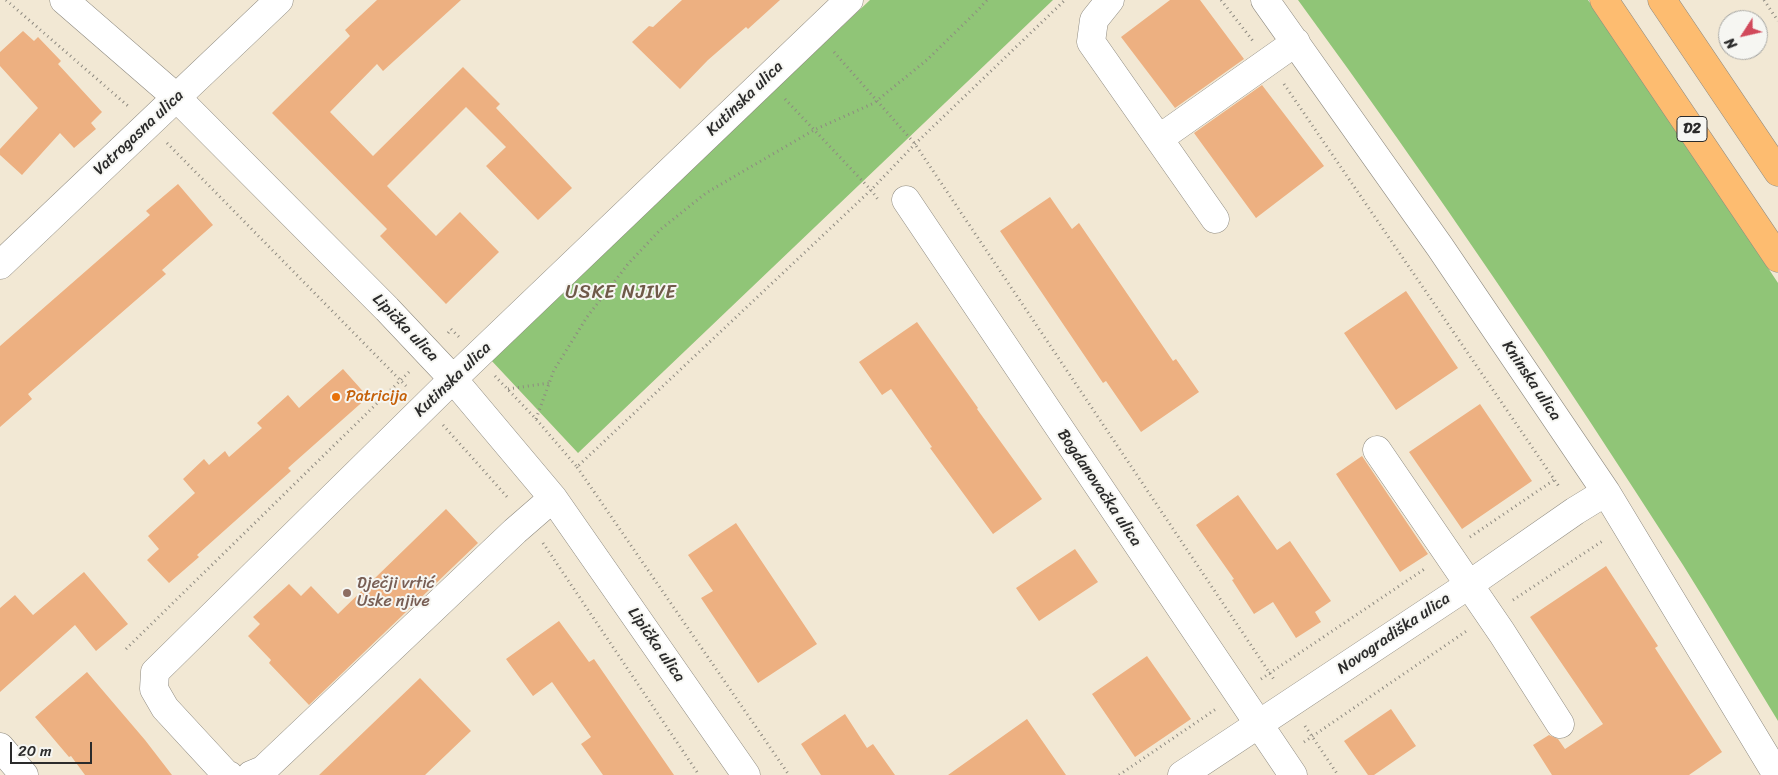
<!DOCTYPE html>
<meta charset="utf-8">
<style>
body{margin:0}
#map{position:relative;width:1778px;height:775px;overflow:hidden;background:#f2e8d4;font-family:Sriracha,sans-serif}
canvas{display:block}
.north{position:absolute;left:1718px;top:10px;width:50px;height:50px;box-sizing:border-box;background:#f6f6f2;border:1px solid #a5a5a2;border-radius:50%;rotate:235deg;font-size:14px;font-weight:700;line-height:20px;text-align:center;color:#2b2b2b}
.north::after{content:'';display:block;margin:auto;width:18px;height:22px;background:#d1495b;clip-path:polygon(50% 0,100% 100%,50% 72%,0 100%)}
.scale{position:absolute;left:10px;top:742px;width:82px;height:22px;box-sizing:border-box;border:2px solid #2b2b2b;border-top:0;padding-left:6px;font-size:15px;line-height:18px;white-space:nowrap;color:#2b2b2b;-webkit-text-stroke:4px #f6f6f2;paint-order:stroke}
</style>
<div id="map">
<canvas width="1778" height="775"></canvas>
<div class="north">N</div>
<div class="scale">20 m</div>
</div>
<script>
const ctx = document.querySelector('canvas').getContext('2d');
ctx.lineJoin = 'round';
function fillPath(path, color) { ctx.fillStyle = color; ctx.fill(path, 'evenodd'); }
function stroke(path, color, width, dash) { ctx.strokeStyle = color; ctx.lineWidth = width; ctx.lineCap = dash ? 'butt' : 'round'; ctx.setLineDash(dash || []); ctx.stroke(path); }
function label(font, color, halo, rows, align = 'center') {
  ctx.font = font + ' Sriracha,sans-serif'; ctx.lineWidth = 4; ctx.setLineDash([]); ctx.textBaseline = 'middle'; ctx.strokeStyle = halo; ctx.fillStyle = color; for (const [text, x, y, turn = 0] of rows) {
    ctx.save(); ctx.translate(x, y); ctx.rotate((+turn || 0) * Math.PI / 180); ctx.textAlign = isNaN(turn) ? turn : align; if (halo) ctx.strokeText(text, 0, 0); ctx.fillText(text, 0, 0); ctx.restore();
  }
}
fillPath(new Path2D(`
 M 870,0 L 1053,0 L 578,453 L 490,359 Z
 M 1298,0 L 1588,0 L 1655,97 L 1778,283 L 1778,721 C 1746,669 1715,616 1683,565 C 1560,373 1433,184 1298,0 Z`), '#90c577');
fillPath(new Path2D(`
 M 377,0 L 461,0 L 383,71 L 377,64 L 330,112 L 373,156 L 463,67 L 500,104 L 496,108 L 572,188 L 538,220 L 486,166 L 506,147 L 466,107 L 387,186 L 436,236 L 460,212 L 499,252 L 446,304 L 380,236 L 387,229 L 272,113 L 350,36 L 345,30 Z
 M 682,0 L 780,0 L 748,29 L 746,27 L 708,60 L 680,89 L 632,42 L 649,26 L 653,27 Z
 M 1170,0 L 1200,0 L 1244,59 L 1175,108 L 1121,37 Z
 M 23,31 L 34,41 L 38,37 L 61,61 L 58,64 L 102,112 L 91,123 L 96,129 L 74,148 L 60,133 L 22,175 L 0,155 L 0,149 L 38,108 L 0,66 L 0,52 Z
 M 1262,85 L 1324,166 L 1256,218 L 1194,133 Z
 M 178,184 L 213,225 L 162,270 L 166,274 L 28,394 L 32,399 L 0,427 L 0,346 L 150,215 L 146,211 Z
 M 1050,197 L 1072,229 L 1079,223 L 1173,361 L 1176,359 L 1199,392 L 1141,432 L 1106,381 L 1103,383 L 1000,231 Z
 M 1406,291 L 1458,368 L 1396,410 L 1344,333 Z
 M 917,322 L 978,408 L 977,409 L 1042,499 L 993,534 L 930,448 L 932,447 L 891,389 L 882,395 L 859,362 Z
 M 343,369 L 368,397 L 288,468 L 291,471 L 197,555 L 199,557 L 169,583 L 147,560 L 159,549 L 148,536 L 195,493 L 183,479 L 204,459 L 209,465 L 225,451 L 229,457 L 262,428 L 257,423 L 288,395 L 299,408 Z
 M 1480,404 L 1532,481 L 1462,529 L 1409,452 Z
 M 1362,456 L 1428,554 L 1400,572 L 1336,474 Z
 M 1238,495 L 1277,550 L 1290,541 L 1331,601 L 1315,612 L 1321,622 L 1296,638 L 1273,602 L 1254,614 L 1232,580 L 1234,579 L 1196,525 Z
 M 446,509 L 478,543 L 309,705 L 269,663 L 271,660 L 248,636 L 260,624 L 253,617 L 289,584 L 301,596 L 311,586 L 338,614 Z
 M 736,523 L 817,644 L 758,683 L 701,598 L 713,591 L 688,555 Z
 M 1075,549 L 1098,582 L 1039,621 L 1016,588 Z
 M 1606,566 L 1658,646 L 1655,648 L 1722,752 L 1689,775 L 1552,775 L 1533,745 L 1549,735 L 1558,739 L 1565,749 L 1603,724 L 1530,617 Z
 M 84,572 L 128,624 L 96,651 L 75,625 L 0,692 L 0,608 L 15,595 L 33,615 Z
 M 559,621 L 589,662 L 594,659 L 674,775 L 603,775 L 581,744 L 591,737 L 552,682 L 533,696 L 506,659 Z
 M 1147,656 L 1191,719 L 1135,757 L 1092,694 Z
 M 87,672 L 145,740 L 172,775 L 85,775 L 71,756 L 69,757 L 35,717 Z
 M 420,678 L 471,731 L 425,775 L 319,775 Z
 M 1391,709 L 1416,746 L 1374,775 L 1368,775 L 1344,741 Z
 M 845,714 L 867,748 L 873,744 L 895,775 L 821,775 L 801,744 Z
 M 1027,719 L 1066,775 L 948,775 Z`), '#edb081');
const minor = new Path2D(`
 M 64,0 L 177,98 L 387,309 L 453,379 L 553,498 L 746,775
 M 1110,0 L 1094,20 L 1091,42 L 1215,219
 M 1265,0 L 1440,247 L 1606,492 L 1777,775
 M 1160,138 L 1296,42
 M 906,200 L 1293,775
 M 0,265 L 279,0
 M 1377,450 L 1502,633 L 1560,724
 M 0,747 L 24,775
 M 229,775 L 226,774 L 165,708 L 154,689 L 155,672 L 453,379 L 849,0
 M 251,775 L 263,770 L 515,531 L 553,498
 M 1182,775 L 1470,584 L 1575,511 L 1606,492`);
const highway = new Path2D(`
 M 1604,0 L 1778,258
 M 1662,0 L 1778,172`);
stroke(minor, '#8e8a80', 29);
stroke(highway, '#8e8a80', 29);
stroke(new Path2D(`
 M 6,0 L 128,106
 M 1221,0 L 1253,41
 M 1764,0 L 1778,21
 M 834,52 L 915,144 L 1275,681
 M 1284,84 L 1560,488
 M 785,99 L 871,190 L 879,201
 M 167,143 L 406,386
 M 448,333 L 451,329 L 459,337
 M 495,376 L 536,419 L 577,467 L 871,190 L 915,144 L 1065,0
 M 508,389 L 549,383
 M 536,419 L 554,370 L 587,317 L 628,264 L 661,229 L 706,193 L 814,130 L 874,103 L 928,59 L 977,11 L 987,0
 M 443,425 L 509,499
 M 577,467 L 789,775
 M 1470,537 L 1554,480
 M 543,543 L 699,775
 M 1513,600 L 1604,540
 M 126,649 L 410,371
 M 1261,679 L 1426,568
 M 1305,726 L 1338,775
 M 1304,742 L 1468,630
 M 1119,775 L 1216,709`), '#8e8a80', 3, [1, 4]);
stroke(minor, '#fff', 28);
stroke(highway, '#fdbc70', 28);
for (const [x, y, r, color] of [
 [336,397,5,"#e8710a"],
 [347,593,5,"#8d6e63"]
]) { const dot = new Path2D(); dot.arc(x, y, r, 0, 2 * Math.PI); ctx.fillStyle = color; ctx.fill(dot); stroke(dot, '#f6f6f2', 2); }
for (const [x, y, w] of [
 [1692,129,30]
]) { const box = new Path2D(); box.roundRect(x - w / 2, y - 12.5, w, 25, 4); ctx.fillStyle = '#f6f6f2'; ctx.fill(box); stroke(box, '#2b2b2b', 1); }
label('bold 15px', '#2b2b2b', null, [
 ["D2",1692,129]
]);
label('16px', '#2b2b2b', '#f6f6f2', [
 ["Kutinska ulica",745,99,-44],
 ["Vatrogasna ulica",139,133,-43],
 ["Lipička ulica",405,328,46],
 ["Kutinska ulica",453,380,-44],
 ["Kninska ulica",1531,381,56],
 ["Bogdanovačka ulica",1099,488,56],
 ["Novogradiška ulica",1394,634,-34],
 ["Lipička ulica",656,645,55]
]);
label('16px', '#c56008', '#f6f6f2', [
 ["Patricija",346,397]
], 'left');
label('16px', '#785e54', '#f6f6f2', [
 ["Dječji vrtić",357,584],
 ["Uske njive",357,602]
], 'left');
ctx.letterSpacing = '1px';
label('19px', '#6f5a49', '#f6f6f2', [
 ["USKE NJIVE",621,293]
]);
ctx.letterSpacing = '0px';
</script>
